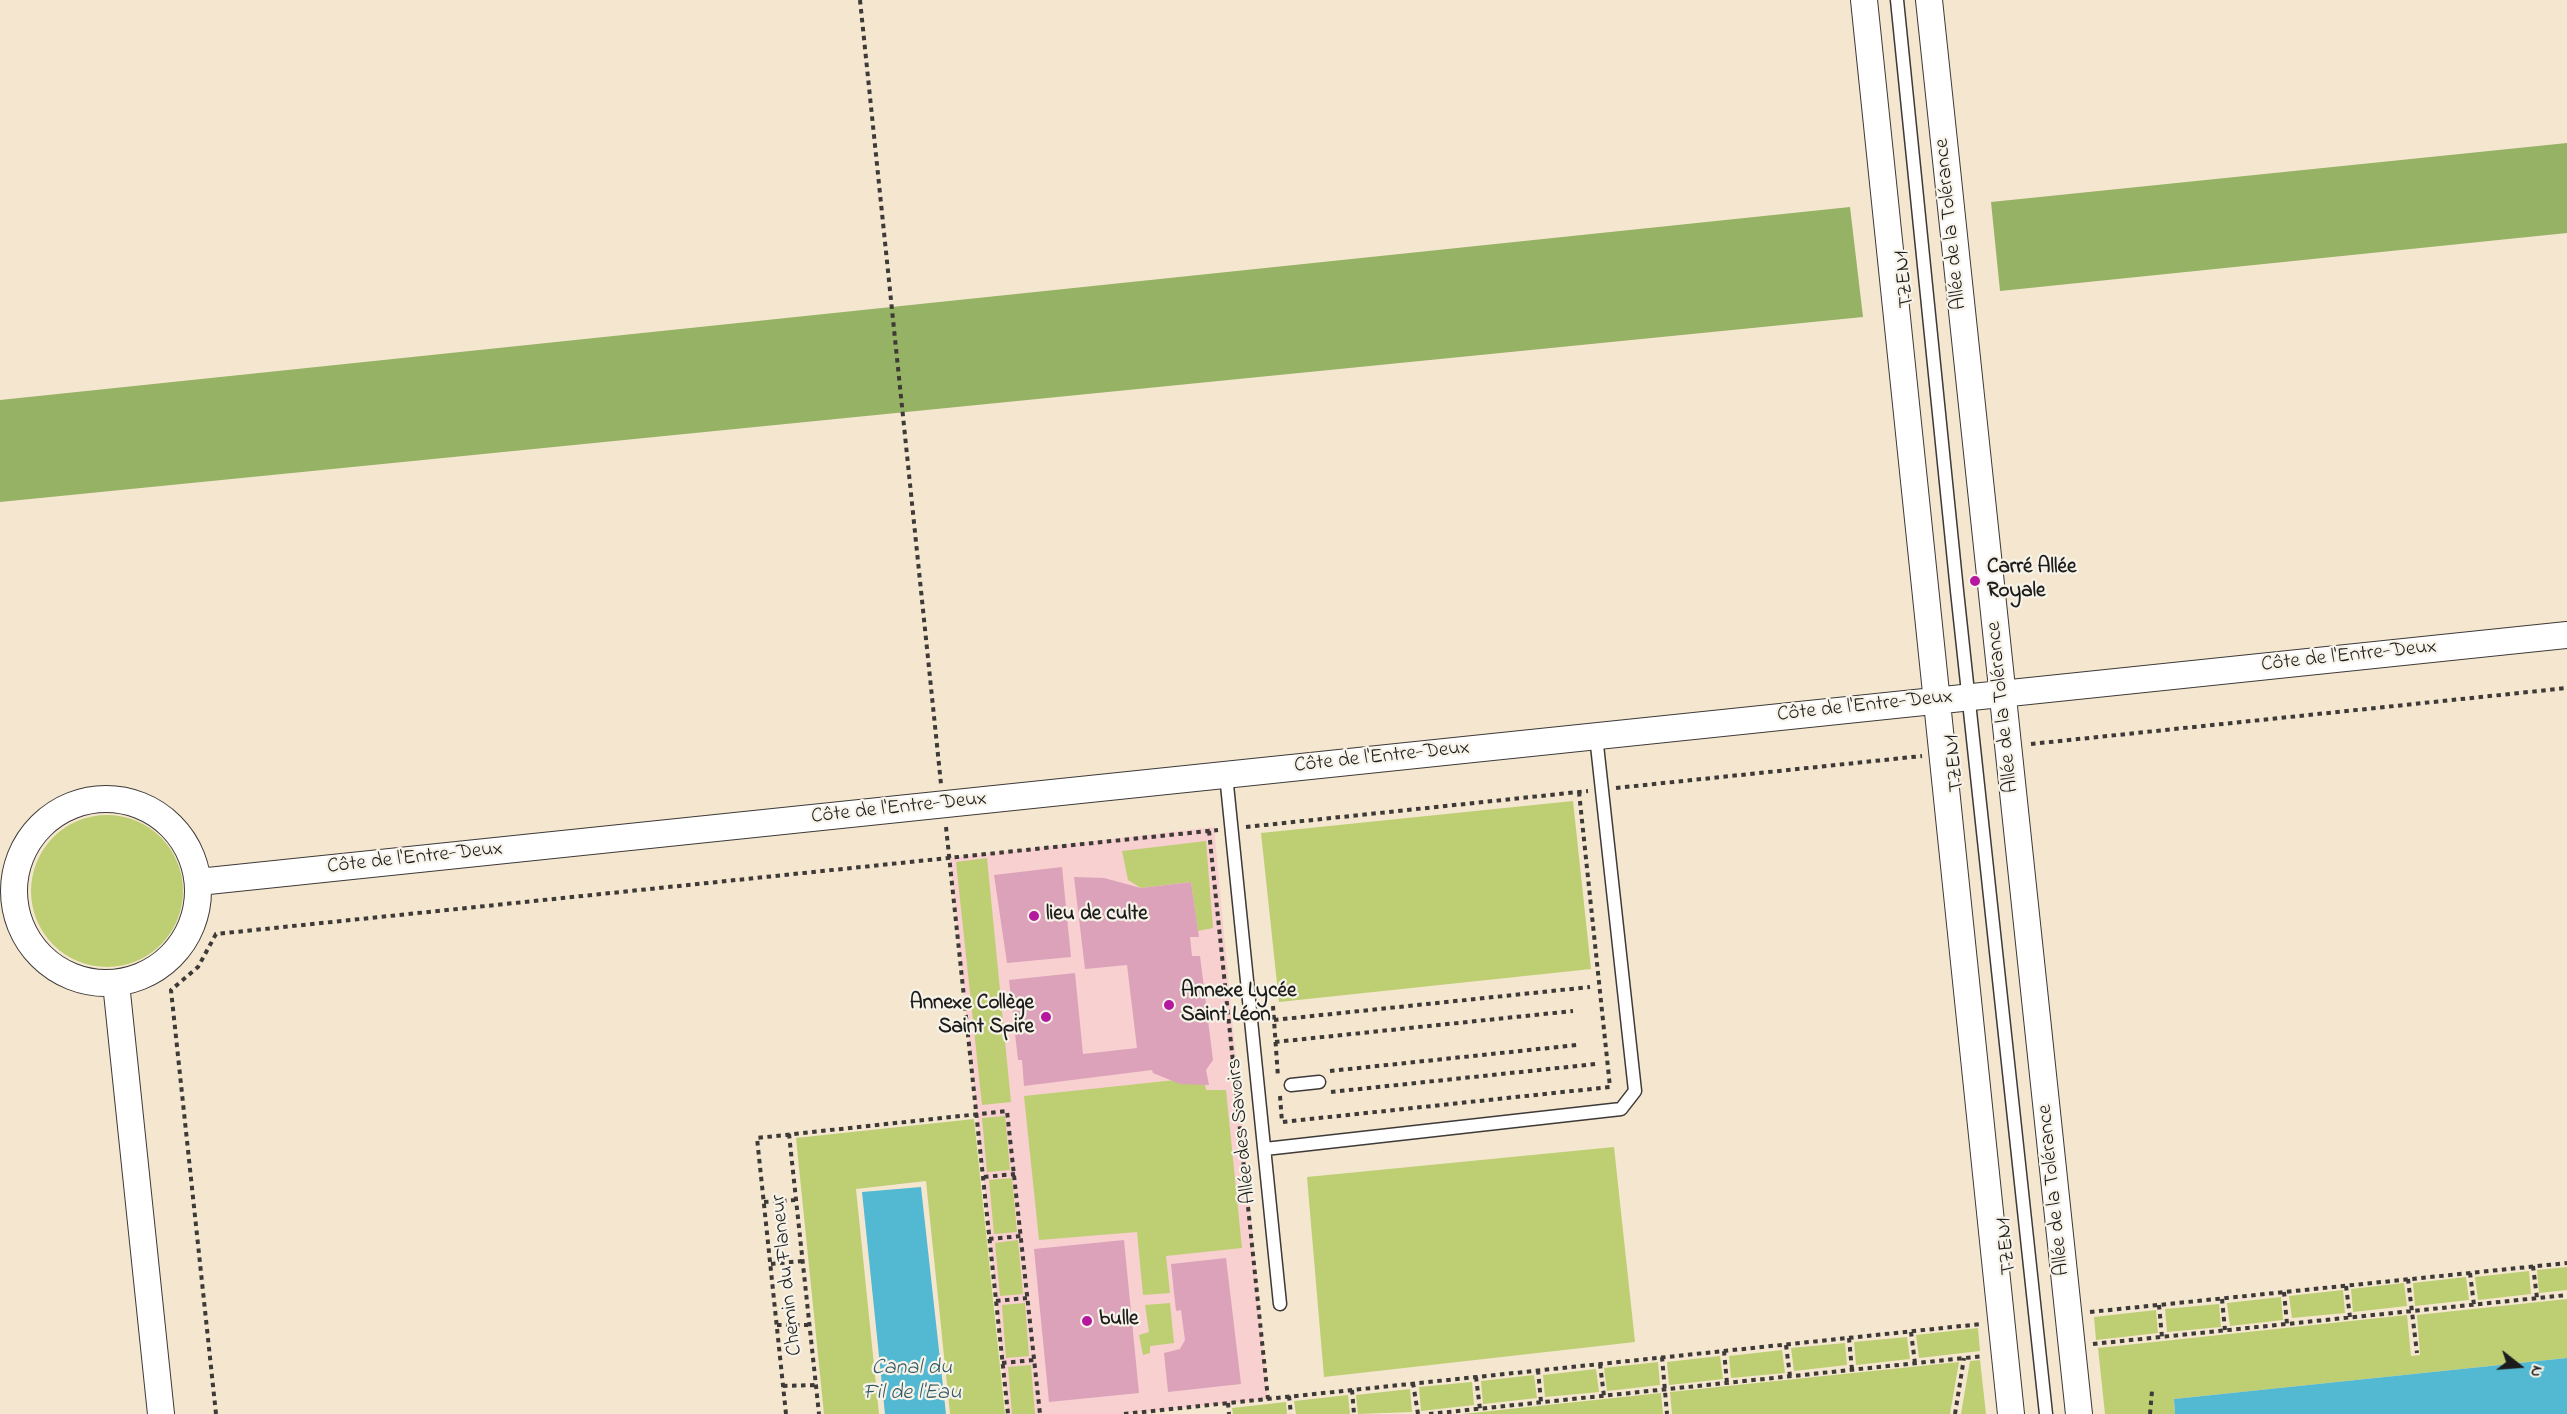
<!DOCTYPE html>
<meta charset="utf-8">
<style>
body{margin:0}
#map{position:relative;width:2567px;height:1414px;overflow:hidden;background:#f5e6d0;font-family:"Indie Flower",sans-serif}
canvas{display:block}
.north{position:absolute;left:2489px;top:1336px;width:60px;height:60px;-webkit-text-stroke:4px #f7f3e8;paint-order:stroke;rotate:107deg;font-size:16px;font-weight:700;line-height:24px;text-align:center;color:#1c1c1c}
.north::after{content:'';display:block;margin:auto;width:21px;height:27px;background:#1c1c1c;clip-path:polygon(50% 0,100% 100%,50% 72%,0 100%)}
</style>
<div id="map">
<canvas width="2567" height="1414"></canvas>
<div class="north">N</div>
</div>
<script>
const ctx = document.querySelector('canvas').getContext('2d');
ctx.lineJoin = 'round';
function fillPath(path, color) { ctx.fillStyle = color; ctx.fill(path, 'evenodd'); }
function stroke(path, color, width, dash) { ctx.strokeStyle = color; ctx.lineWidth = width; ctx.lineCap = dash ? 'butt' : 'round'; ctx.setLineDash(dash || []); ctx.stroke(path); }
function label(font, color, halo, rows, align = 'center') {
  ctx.font = font + ' "Indie Flower",sans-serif'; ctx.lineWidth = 4.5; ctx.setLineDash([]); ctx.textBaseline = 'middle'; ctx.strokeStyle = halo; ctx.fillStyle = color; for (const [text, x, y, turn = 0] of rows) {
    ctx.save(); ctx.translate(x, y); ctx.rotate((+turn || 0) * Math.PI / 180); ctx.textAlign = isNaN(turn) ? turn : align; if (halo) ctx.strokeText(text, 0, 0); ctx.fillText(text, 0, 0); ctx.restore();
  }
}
fillPath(new Path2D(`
 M 1214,827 L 1268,1399 L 1123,1414 L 1008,1414 L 950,858 Z`), '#f7d0cf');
fillPath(new Path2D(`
 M 1573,801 L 1591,969 L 1279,1002 L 1261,833 Z
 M31 891a76 76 0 1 1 152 0a76 76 0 1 1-152 0Z
 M 1206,841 L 1213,928 L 1198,931 L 1191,882 L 1141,888 L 1128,880 L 1122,851 Z
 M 987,858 L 1011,1102 L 982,1105 L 956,862 Z
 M 1204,1077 L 1206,1090 L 1226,1090 L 1242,1248 L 1166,1256 L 1170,1293 L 1143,1295 L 1137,1232 L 1039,1240 L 1024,1096 Z
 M 1005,1116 L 1010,1170 L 987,1172 L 982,1118 Z
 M 974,1119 L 1005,1414 L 950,1414 L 926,1181 L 856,1189 L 879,1414 L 824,1414 L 796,1138 Z
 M 1614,1147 L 1635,1342 L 1324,1377 L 1307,1177 Z
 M 1012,1178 L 1017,1232 L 994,1234 L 989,1180 Z
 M 1018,1240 L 1023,1294 L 1000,1296 L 995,1243 Z
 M 2567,1267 L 2567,1290 L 2539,1293 L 2537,1270 Z
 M 2529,1271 L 2531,1294 L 2478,1300 L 2475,1277 Z
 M 2466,1277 L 2469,1300 L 2415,1306 L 2413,1283 Z
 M 2404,1283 L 2407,1306 L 2353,1312 L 2351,1289 Z
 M 2343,1290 L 2345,1313 L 2292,1318 L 2289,1296 Z
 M 2281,1297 L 2283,1320 L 2230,1326 L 2227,1303 Z
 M 2567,1299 L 2567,1358 L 2174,1399 L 2175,1414 L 2105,1414 L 2098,1348 L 2407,1315 L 2411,1356 L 2420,1355 L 2417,1315 Z
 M 1025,1303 L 1029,1356 L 1006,1358 L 1002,1305 Z
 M 1170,1303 L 1174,1343 L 1150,1346 L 1150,1353 L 1143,1355 L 1139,1335 L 1149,1332 L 1145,1305 Z
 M 2219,1304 L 2221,1327 L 2167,1332 L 2165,1309 Z
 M 2156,1310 L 2158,1333 L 2096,1340 L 2094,1317 Z
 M 1978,1328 L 1980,1351 L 1919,1358 L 1916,1335 Z
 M 1907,1337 L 1910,1359 L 1856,1365 L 1854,1342 Z
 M 1845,1343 L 1847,1365 L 1794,1371 L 1791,1348 Z
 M 1782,1350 L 1785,1373 L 1731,1378 L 1729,1356 Z
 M 1720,1356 L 1723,1379 L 1669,1385 L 1667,1362 Z
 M 1980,1360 L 1986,1414 L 1961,1414 L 1970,1361 Z
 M 1658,1362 L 1660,1385 L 1607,1391 L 1604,1368 Z
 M 1959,1362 L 1950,1414 L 1672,1414 L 1670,1392 Z
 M 1031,1365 L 1035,1414 L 1012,1414 L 1008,1367 Z
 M 1596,1369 L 1599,1392 L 1545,1397 L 1543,1375 Z
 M 1534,1375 L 1537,1398 L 1483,1404 L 1481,1381 Z
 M 1472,1382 L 1474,1405 L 1421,1411 L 1419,1387 Z
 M 1410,1389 L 1412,1412 L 1358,1414 L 1356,1395 Z
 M 1661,1393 L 1663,1414 L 1462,1414 Z
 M 1348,1395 L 1350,1414 L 1296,1414 L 1294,1401 Z
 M 1286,1402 L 1287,1414 L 1233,1414 L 1232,1408 Z`), '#bdcf72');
fillPath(new Path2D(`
 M 2567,143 L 2567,233 L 2000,291 L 1991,202 Z
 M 1850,207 L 1863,317 L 0,502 L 0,400 Z`), '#96b264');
fillPath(new Path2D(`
 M 921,1187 L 946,1414 L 885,1414 L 862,1192 Z
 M 2567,1358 L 2567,1414 L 2175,1414 L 2174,1399 Z`), '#53b8d2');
fillPath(new Path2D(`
 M 1062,867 L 1071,957 L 1007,963 L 994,875 Z
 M 1074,877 L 1104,878 L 1141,888 L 1191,882 L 1199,937 L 1190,937 L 1192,956 L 1200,956 L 1213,1060 L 1206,1070 L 1209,1085 L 1180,1084 L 1153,1073 L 1152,1070 L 1024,1086 L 1022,1060 L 1018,1060 L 1009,980 L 1075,973 L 1083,1054 L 1137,1048 L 1127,965 L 1085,969 Z
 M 1124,1240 L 1139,1393 L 1049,1402 L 1034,1249 Z
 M 1226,1258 L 1241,1384 L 1168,1392 L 1164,1353 L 1180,1349 L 1185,1340 L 1181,1310 L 1176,1311 L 1171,1264 Z`), '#dca2ba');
const service = new Path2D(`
 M 1897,0 L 1957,591 L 2046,1414
 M 1226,775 L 1280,1304
 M 1291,1085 L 1319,1082
 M 1265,1149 L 1621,1109 L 1635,1091 L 1596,736`);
const minor = new Path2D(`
 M 1864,0 L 2011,1414
 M 1929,0 L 2079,1414
 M14 891a92 92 0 1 1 184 0a92 92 0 1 1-184 0Z
 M 197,878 L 208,881 L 2567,635
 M 116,983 L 161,1414`);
stroke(service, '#3d3a37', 15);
stroke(minor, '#3d3a37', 28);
stroke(new Path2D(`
 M 860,0 L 941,784
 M 2031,744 L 2567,688
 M 1616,788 L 1922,756
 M 946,827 L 1008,1414
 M 1246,827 L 1588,791
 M 1209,831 L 1268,1399
 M 1273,1006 L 1278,1077
 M 1274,1020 L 1590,987
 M 1275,1042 L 1573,1011
 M 1330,1071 L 1577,1045
 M 1331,1092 L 1596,1064
 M 1280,1096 L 1282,1122 L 1610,1087 L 1579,792
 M 789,1134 L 819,1414
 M 984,1177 L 1015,1174
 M 764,1202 L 795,1200
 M 989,1239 L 1021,1236
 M 771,1264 L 802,1261
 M 2533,1266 L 2537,1298
 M 2470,1273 L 2474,1305
 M 2408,1279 L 2417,1353
 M 2346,1286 L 2350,1317
 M 2284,1292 L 2287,1324
 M 2222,1299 L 2225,1330
 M 996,1301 L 1027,1298
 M 2159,1305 L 2162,1337
 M 2090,1312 L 2567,1263
 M 777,1325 L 808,1325
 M 1911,1332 L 1915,1363
 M 1849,1338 L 1852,1370
 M 2093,1344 L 2567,1295
 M 1786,1345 L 1790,1376
 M 1724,1351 L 1727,1383
 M 1662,1357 L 1667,1414
 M 1002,1363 L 1034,1360
 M 1600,1364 L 1604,1396
 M 1538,1370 L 1541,1402
 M 1476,1377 L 1480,1409
 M 1413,1383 L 1418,1414
 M 783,1386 L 815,1385
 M 1352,1390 L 1354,1414
 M 1289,1396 L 1291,1414
 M 1228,1403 L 1229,1414
 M 216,1414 L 171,990 L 198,967 L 216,934 L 1218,830
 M 786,1414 L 757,1138 L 1007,1111 L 1040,1414
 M 1124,1414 L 1981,1324
 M 1429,1414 L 1984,1356
 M 1955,1414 L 1964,1358
 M 2150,1414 L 2152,1391`), '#3d3a37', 4, [4.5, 4.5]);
stroke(service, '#fff', 12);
stroke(minor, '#fff', 26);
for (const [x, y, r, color] of [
 [1975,581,6,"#b5179e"],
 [1034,916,6,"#b5179e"],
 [1169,1005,6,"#b5179e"],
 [1046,1017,6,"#b5179e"],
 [1087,1321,6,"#b5179e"]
]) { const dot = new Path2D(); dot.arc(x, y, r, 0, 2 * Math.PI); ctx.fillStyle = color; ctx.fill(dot); stroke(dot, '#f7f3e8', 2); }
label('21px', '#1c1c1c', '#f7f3e8', [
 ["Allée de la Tolérance",1952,224,-96],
 ["TZEN1",1906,279,-96],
 ["Côte de l'Entre-Deux",2349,657,-6],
 ["Côte de l'Entre-Deux",1865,707,-6],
 ["Allée de la Tolérance",2004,707,-96],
 ["Côte de l'Entre-Deux",1382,758,-6],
 ["TZEN1",1956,763,-96],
 ["Côte de l'Entre-Deux",899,809,-6],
 ["Côte de l'Entre-Deux",415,859,-6],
 ["Allée des Savoirs",1243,1131,-96],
 ["Allée de la Tolérance",2055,1190,-96],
 ["TZEN1",2008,1246,-96],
 ["Chemin du Flaneur",788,1275,-96]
]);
label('bold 21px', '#1c1c1c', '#f7f3e8', [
 ["Carré Allée",1987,569],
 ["Royale",1987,593],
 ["lieu de culte",1046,916],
 ["Annexe Lycée",1181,993],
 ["Saint Léon",1181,1017],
 ["Annexe Collège",1034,1005,"right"],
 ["Saint Spire",1034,1029,"right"],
 ["bulle",1099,1321]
], 'left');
label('italic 22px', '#325a65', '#f7f3e8', [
 ["Canal du",912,1369],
 ["Fil de l'Eau",912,1394]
]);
</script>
